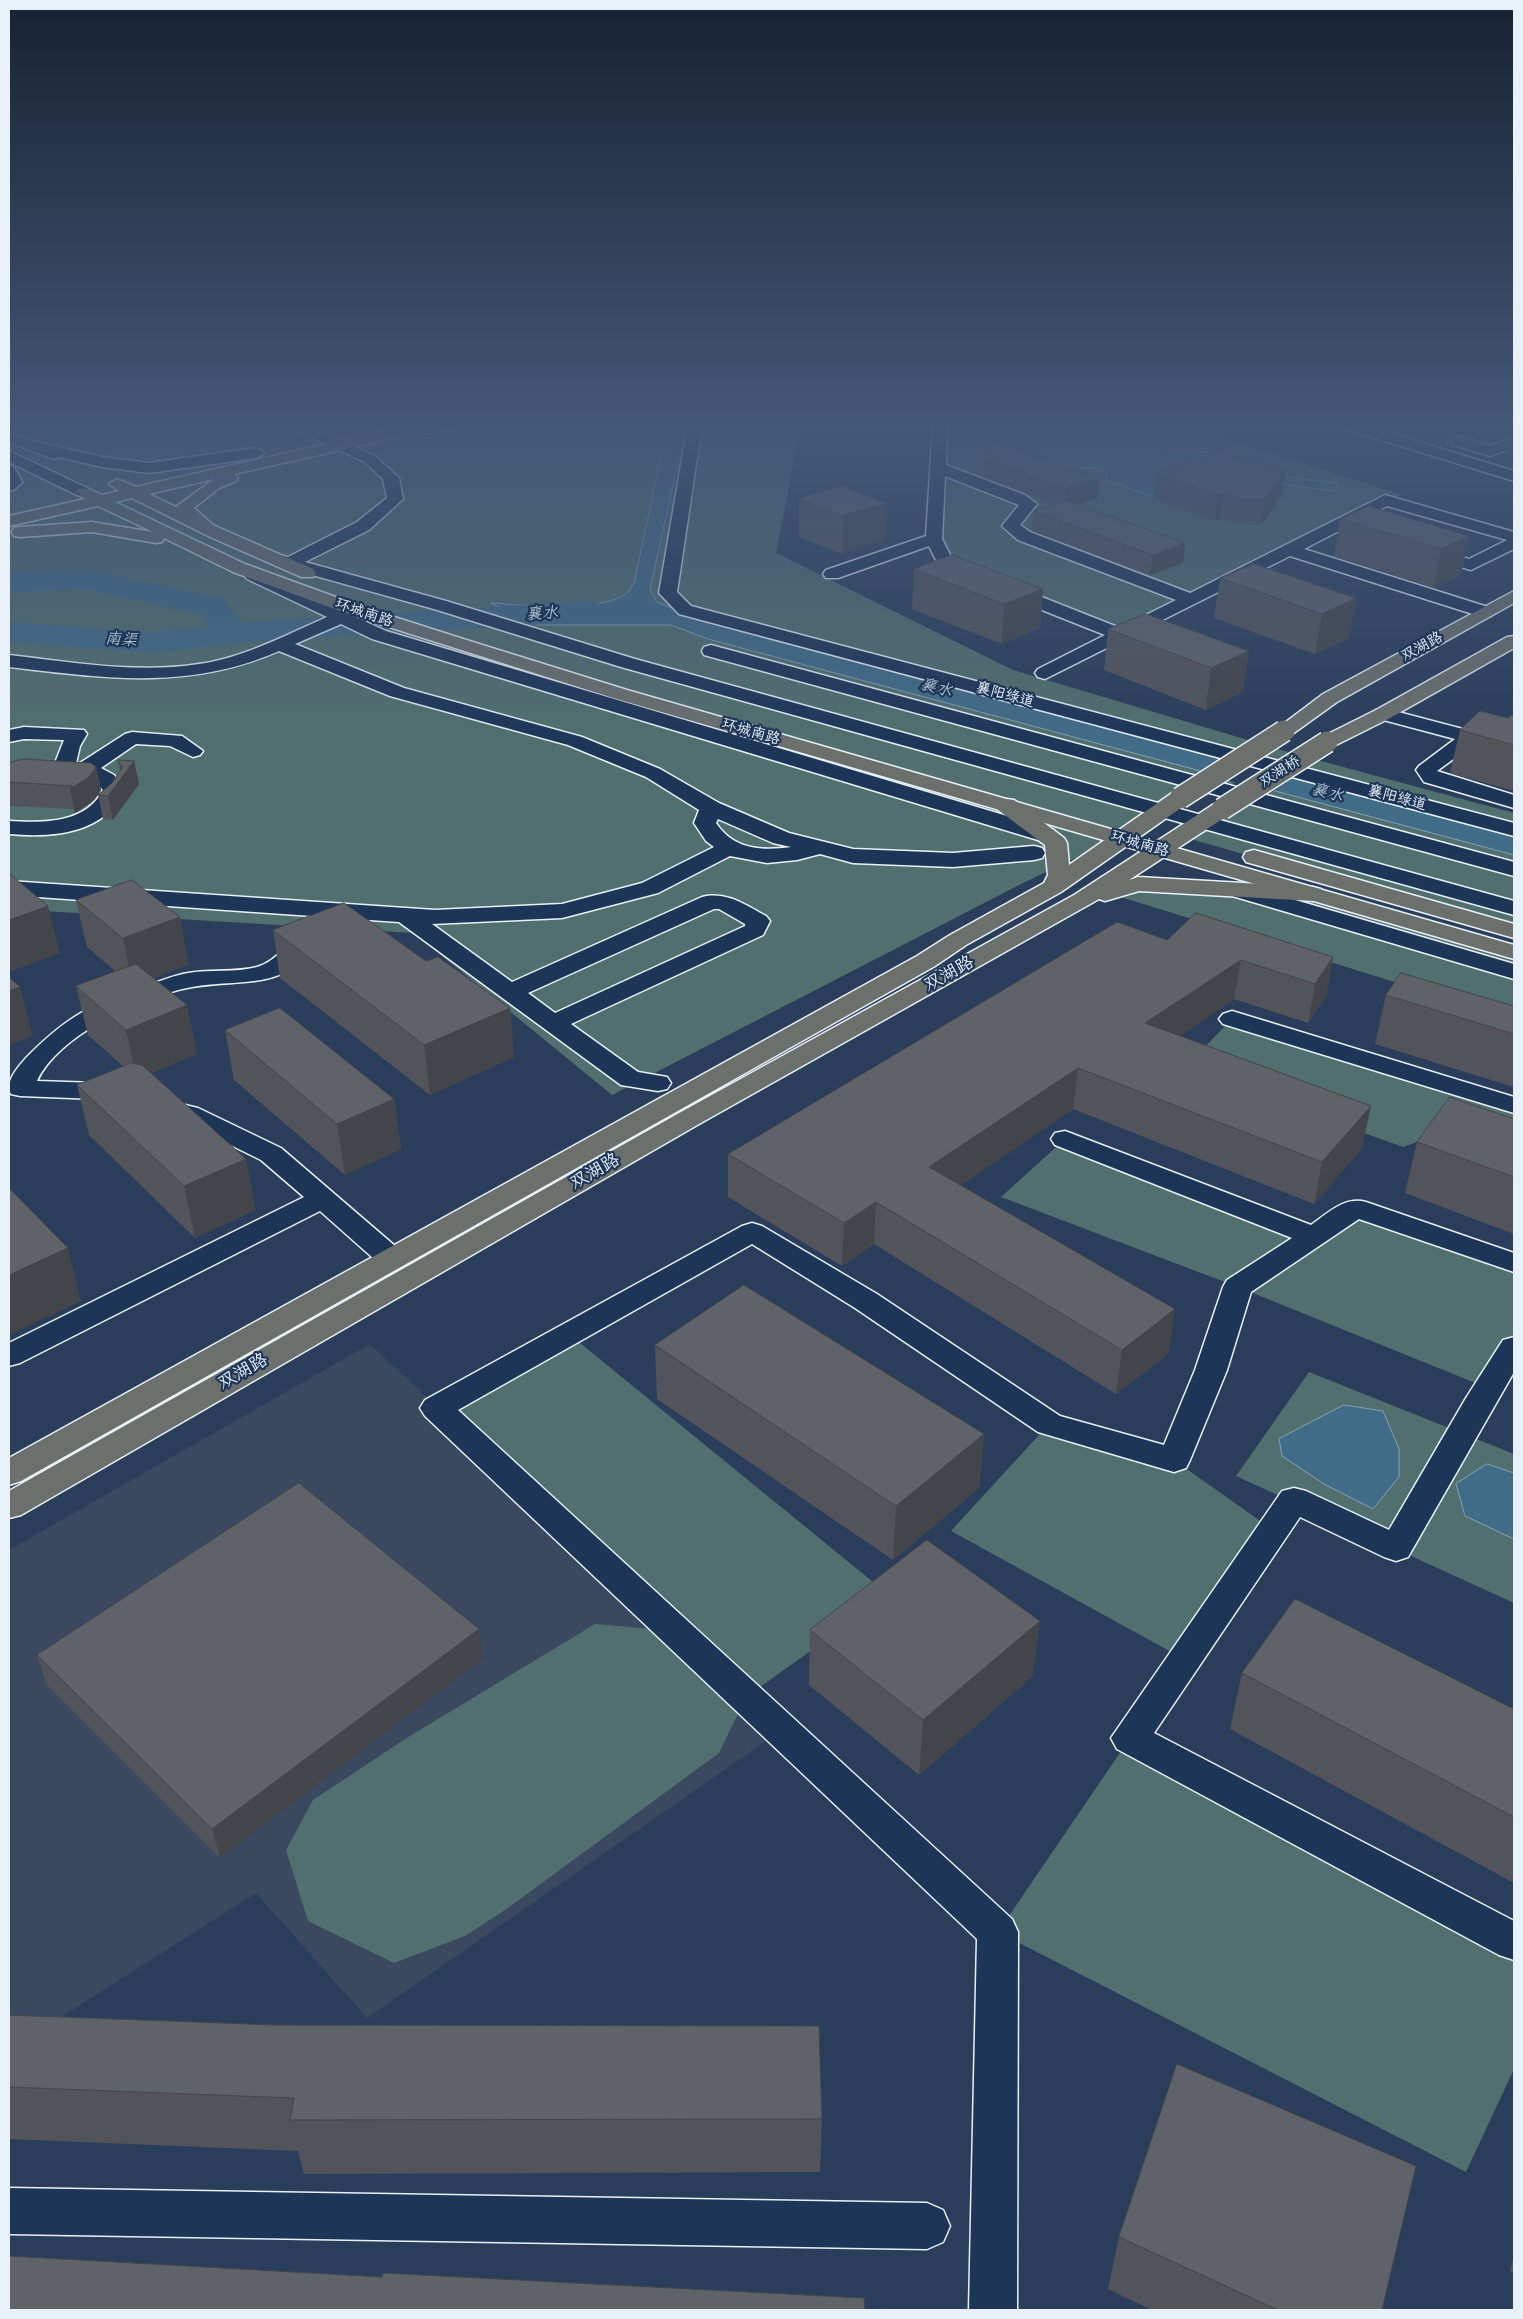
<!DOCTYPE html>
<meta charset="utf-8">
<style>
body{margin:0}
#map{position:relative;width:1523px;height:2319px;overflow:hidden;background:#2a3e5b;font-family:"Shantell Sans",sans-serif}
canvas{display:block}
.frame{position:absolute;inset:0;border:10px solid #e8f1f8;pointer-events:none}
</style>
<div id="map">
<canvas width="1523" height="2319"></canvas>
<div class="frame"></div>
</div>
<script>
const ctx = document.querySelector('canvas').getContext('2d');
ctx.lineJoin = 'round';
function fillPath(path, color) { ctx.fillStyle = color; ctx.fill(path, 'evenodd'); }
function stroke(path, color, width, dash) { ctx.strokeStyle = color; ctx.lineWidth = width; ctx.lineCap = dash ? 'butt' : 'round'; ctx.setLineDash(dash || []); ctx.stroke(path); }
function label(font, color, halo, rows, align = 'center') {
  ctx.font = font + ' "Shantell Sans","LXGW WenKai TC",sans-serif'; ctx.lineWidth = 4.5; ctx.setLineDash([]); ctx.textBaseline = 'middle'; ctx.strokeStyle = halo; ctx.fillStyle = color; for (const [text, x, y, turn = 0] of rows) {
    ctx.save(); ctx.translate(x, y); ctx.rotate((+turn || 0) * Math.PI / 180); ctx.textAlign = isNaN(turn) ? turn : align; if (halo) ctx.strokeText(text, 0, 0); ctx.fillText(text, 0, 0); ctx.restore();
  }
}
fillPath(new Path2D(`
 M 370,1344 L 782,1730 L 367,2018 L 256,1893 L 25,2040 L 9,2032 L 9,1550 Z`), '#3a4960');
fillPath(new Path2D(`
 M 9,424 L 801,424 L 776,553 L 1013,670 L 1295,754 L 1514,813 L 1514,931 L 1180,836 L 1291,756 L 1023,883 L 612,1095 L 414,933 L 9,909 Z
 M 940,424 L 1182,424 L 1402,495 L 1385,500 L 1118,634 L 945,562 L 934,539 Z
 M 1138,884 L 1313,894 L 1514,952 L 1514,1019 L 1108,893 Z
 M 1232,1019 L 1514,1105 L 1514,1159 L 1440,1134 L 1403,1147 L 1184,1068 Z
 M 1065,1139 L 1314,1236 L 1356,1208 L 1514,1263 L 1514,1347 L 1488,1388 L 1238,1287 L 1001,1197 Z
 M 569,1334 L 889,1595 L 746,1697 L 719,1753 L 508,1908 L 465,1936 L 394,1963 L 308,1921 L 286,1850 L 313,1800 L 405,1739 L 595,1624 L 675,1631 L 436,1408 Z
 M 1309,1372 L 1514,1454 L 1514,1603 L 1236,1476 Z
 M 1049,1424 L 1174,1460 L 1273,1530 L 1184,1659 L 951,1531 Z
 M 1130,1738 L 1514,1942 L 1514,2069 L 1466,2172 L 998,1932 Z`), '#516f6e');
const water = new Path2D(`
 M 668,424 L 686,424 L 650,590 L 657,602 L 691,616 L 769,639 L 1514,837 L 1514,855 L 708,639 L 671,625 L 537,625 L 490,603 C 522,605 602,613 627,593 C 630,591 632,586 634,583 Z
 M 1067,424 L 1121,424 L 1154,434 L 1159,443 L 1156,445 L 1157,448 L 1168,451 L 1186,450 L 1220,454 L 1293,478 L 1338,483 L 1335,491 L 1293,486 L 1255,476 L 1170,487 L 1150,496 L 1106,480 L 1106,471 C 1094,467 1083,468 1071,466 C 1047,462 1026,455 1004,445 L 1016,438 L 1052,434 L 1055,429 L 1065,428 Z
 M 1344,1405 L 1383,1411 L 1399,1449 L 1399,1477 L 1373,1509 L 1324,1484 L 1282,1456 L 1279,1439 Z
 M 1487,1464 L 1514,1473 L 1514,1539 L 1465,1516 L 1456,1484 Z`);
fillPath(water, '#416c87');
stroke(water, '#84a1b4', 1);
fillPath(new Path2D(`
 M 1223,757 L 1295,776 L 1272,792 L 1199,773 Z`), '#2a3e5b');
fillPath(new Path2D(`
 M 85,569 L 224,599 L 242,623 L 327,617 L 337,619 L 349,616 L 588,601 L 600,604 L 605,611 L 600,618 L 588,621 L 349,636 L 339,634 L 327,637 L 249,642 L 152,653 L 9,642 L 9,622 L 152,633 L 210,626 L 201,614 L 85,589 L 9,593 L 9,573 Z`), '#416c87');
const minor = new Path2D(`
 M 283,424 L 303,424 L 375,456 L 399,478 L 403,499 L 369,530 L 305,562 L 446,601 L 635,659 L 1514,901 L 1514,915 L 621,667 L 434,609 L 273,564 L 270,560 L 273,556 L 279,555 L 288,557 L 357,522 L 387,498 L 383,479 L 365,462 Z
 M 688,424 L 702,424 L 677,592 L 691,606 L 1514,823 L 1514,836 L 679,614 L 659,593 Z
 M 933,424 L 947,424 L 946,465 L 1025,495 L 1037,504 L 1020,525 L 1030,532 L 1190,593 L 1385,495 L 1514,532 L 1514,549 L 1471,570 L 1422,556 L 1420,552 L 1422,548 L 1428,547 L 1469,559 L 1507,540 L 1387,506 L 1304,549 L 1491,608 L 1494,612 L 1491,616 L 1479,616 L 1290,556 L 1045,679 L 1038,677 L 1035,673 L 1038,669 L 1105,635 L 964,579 L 939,566 L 929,546 L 838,578 L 826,578 L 823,574 L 826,570 L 926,536 ZM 945,476 L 1019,505 L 1002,526 L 1018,540 L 1176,600 L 1120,628 L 976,571 L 952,559 L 942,539 Z
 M 1337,424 L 1361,424 L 1514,471 L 1514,481 L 1339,427 Z
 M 9,433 L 37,442 L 102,457 L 149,463 L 256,448 L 264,453 L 256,458 L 149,473 L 102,467 L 59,457 L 53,459 L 9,442 Z
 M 1459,437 L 1490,446 L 1514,438 L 1514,448 L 1490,456 L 1454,445 L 1451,442 L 1454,439 Z
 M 9,451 L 89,489 L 91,492 L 83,497 L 77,495 L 9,462 Z
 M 9,465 L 14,467 L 22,482 L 15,489 L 9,491 Z
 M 253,570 L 386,631 L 1054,830 L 1057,835 L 1054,840 L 1046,842 L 1038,840 L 372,639 L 341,624 L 295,644 L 404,688 L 582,737 L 660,769 L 719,803 L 789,833 L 853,849 L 953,853 L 1034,846 L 1042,848 L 1045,853 L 1042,858 L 1034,860 L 953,867 L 853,863 L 820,854 L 797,860 L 767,863 L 730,856 L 658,893 L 562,918 L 432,924 L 512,982 L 702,897 C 727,891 745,905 766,916 L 770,921 L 763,935 L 571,1024 L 638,1072 L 667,1077 L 671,1083 L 667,1089 L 658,1091 L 621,1085 L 399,922 L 9,895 L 9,881 L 435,910 L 562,904 L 642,883 L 714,847 L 706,841 L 694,823 L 699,810 L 646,777 L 568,745 L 390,696 L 279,651 C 188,691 104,678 9,667 L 9,655 C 72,662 136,674 199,664 C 243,658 286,635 327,617 L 247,579 L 244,575 L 247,571 ZM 718,819 L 773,843 L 791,847 C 762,851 734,850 716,823 ZM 714,909 L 719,909 L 745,924 L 745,926 L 555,1013 L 528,993 Z
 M 711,645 L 1514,862 L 1514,876 L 704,655 L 702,651 L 704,647 Z
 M 1383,708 L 1478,733 L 1481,737 L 1478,741 L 1437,771 L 1514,795 L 1514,808 L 1424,782 L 1416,770 L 1419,766 L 1455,739 L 1376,718 L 1373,714 L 1376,710 Z
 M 24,727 L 84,730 L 87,734 L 80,746 L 76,763 L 80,763 L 125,734 L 132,732 L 182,736 L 203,751 L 200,755 L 193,757 L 170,746 L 136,744 L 101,768 L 114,775 L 125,790 C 104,834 53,838 9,834 L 9,821 C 42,823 86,824 103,790 C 81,760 37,780 9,786 L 9,773 L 55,763 L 64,740 L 24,739 L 9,742 L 9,730 Z
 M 1237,883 L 1514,964 L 1514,979 L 1229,895 L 1226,890 L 1229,885 Z
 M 307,935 L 315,937 L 319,942 C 284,992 243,978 192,987 C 143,996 59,1034 37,1081 L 97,1083 L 123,1089 L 127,1095 L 123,1101 L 114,1103 L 97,1099 L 20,1096 L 11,1094 C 4,1082 19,1066 26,1058 C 67,1016 93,1003 148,985 C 161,981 175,975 188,973 C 210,969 235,973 257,967 C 278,961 289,939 307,935 Z
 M 1232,1011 L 1514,1097 L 1514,1113 L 1223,1024 L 1219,1019 L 1223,1014 Z
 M 168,1101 L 198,1108 L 281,1148 L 402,1252 L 407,1259 L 402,1266 L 392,1268 L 382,1266 L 320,1211 L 20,1363 L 9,1366 L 9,1343 L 304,1197 L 261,1160 L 180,1120 L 159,1115 L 155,1109 L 159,1103 Z
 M 1065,1131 L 1311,1225 C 1328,1213 1345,1196 1366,1202 L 1514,1253 L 1514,1272 L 1359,1219 L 1251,1292 L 1227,1370 L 1190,1460 L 1186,1468 L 1174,1472 L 1038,1432 L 855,1308 L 752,1244 L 458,1410 L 1012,1919 L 1018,1932 L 1017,2310 L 969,2310 L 977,1939 L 425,1416 L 420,1408 L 425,1400 L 742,1226 L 752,1223 L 762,1226 L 877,1294 L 1060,1416 L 1164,1445 L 1195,1370 L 1223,1287 L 1227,1280 L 1292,1238 L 1055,1145 L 1051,1139 L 1055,1133 Z
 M 1514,1337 L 1514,1372 L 1408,1557 L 1396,1561 L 1384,1557 L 1300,1517 L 1154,1733 L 1514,1921 L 1514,1960 L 1499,1955 L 1117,1749 L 1111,1738 L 1282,1491 L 1294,1488 L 1306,1491 L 1389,1530 L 1466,1398 L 1503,1340 Z
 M 9,2188 L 927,2203 L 943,2210 L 950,2226 L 943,2242 L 927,2249 L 9,2234 Z`);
const major = new Path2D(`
 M 1514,591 L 1514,603 L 1337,702 L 1291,735 L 1284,737 L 1277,735 L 1274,731 L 1323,694 Z
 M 1514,636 L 1514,648 L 1390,718 L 1334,746 L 1327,748 L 1320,746 L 1317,742 L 1320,738 L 1376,710 L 1507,637 Z
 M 1180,792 L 1188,793 L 1191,798 L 1188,803 L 1061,892 L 966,945 L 935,966 L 21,1481 L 9,1485 L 9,1458 L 917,956 L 950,935 L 1044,883 L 1048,875 L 1045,845 L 998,810 L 995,805 L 998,800 L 1006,799 L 1014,800 L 1064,838 L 1067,843 L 1069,865 L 1172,793 Z
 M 1222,803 L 1230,804 L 1233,809 L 1230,814 L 1129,880 L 1138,877 L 1313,887 L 1321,889 L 1324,894 L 1321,899 L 1313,901 L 1139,891 L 1105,901 L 1099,899 L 699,1124 L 21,1515 L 9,1518 L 9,1491 L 681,1112 L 1074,895 L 1214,804 Z`);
const highway = new Path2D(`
 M 414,424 L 468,424 L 461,428 L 417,435 L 412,434 L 234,474 L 238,478 L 236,481 L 219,488 L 194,508 L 213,525 L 313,569 L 316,573 L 313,577 L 301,577 L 208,536 L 132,498 L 115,502 L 245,564 L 363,607 L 460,638 L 627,690 L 1514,945 L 1514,959 L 613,698 L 351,615 L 233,572 L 164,538 L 162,542 L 156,543 L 92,532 L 20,537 L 14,536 L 12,532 L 14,528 L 20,527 L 92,522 L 153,532 L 98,506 L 9,526 L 9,516 L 85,499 L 75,492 L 77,489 L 89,489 L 102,495 L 119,491 L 109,484 L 117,479 L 136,487 ZM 214,479 L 176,507 L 149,494 Z
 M 1254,850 L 1514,924 L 1514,938 L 1246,862 L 1243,857 L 1246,852 Z`);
stroke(minor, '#e8f1f8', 3);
stroke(major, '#e8f1f8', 3);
stroke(highway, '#e8f1f8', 3);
fillPath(minor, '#1d3557');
fillPath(major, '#6c706d');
fillPath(highway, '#6c706d');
const majorBridge = new Path2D(`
 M 1180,798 L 1284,731
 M 1222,809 L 1327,742`);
stroke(majorBridge, '#e8f1f8', 24, []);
stroke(majorBridge, '#6c706d', 21);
fillPath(new Path2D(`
 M 839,424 L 885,424 L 852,428 Z
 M 1512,424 L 1514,424 L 1514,455 L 1506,453 Z
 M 984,458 L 1099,479 L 1097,498 L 1077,504 L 1185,543 L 1183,563 L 1150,575 L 1032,531 L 1034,511 L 1053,504 L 983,477 Z
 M 1156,474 L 1281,496 L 1261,525 L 1237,524 L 1220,519 L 1215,521 L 1153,499 Z
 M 799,499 L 886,503 L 885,540 L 842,554 L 799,537 Z
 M 1340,519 L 1469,536 L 1461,575 L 1434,588 L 1334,556 Z
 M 914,569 L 1043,589 L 1040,628 L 1002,644 L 912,609 Z
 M 1220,578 L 1356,598 L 1349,638 L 1315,654 L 1214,618 Z
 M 1146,614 L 1243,692 L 1206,710 L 1104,670 L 1108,629 Z
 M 1514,716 L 1514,791 L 1450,773 L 1460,730 L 1508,718 Z
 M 118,760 L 134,761 L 139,784 L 113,820 L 103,819 L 98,795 L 112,783 L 120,771 Z
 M 9,763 L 96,767 L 101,790 L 94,800 L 75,813 L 74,809 L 9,806 Z
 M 76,900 L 189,964 L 154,978 L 197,1054 L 151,1073 L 246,1159 L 255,1210 L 195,1238 L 89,1135 L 77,1085 L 123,1066 L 88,1035 L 76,986 L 115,971 L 87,947 Z
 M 273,930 L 426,961 L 510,1008 L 514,1057 L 430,1095 L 280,978 Z
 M 1167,940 L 1333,957 L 1326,996 L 1308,1023 L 1234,999 L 1180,1036 L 1362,1148 L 1314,1204 L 1073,1109 L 961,1185 L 1169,1353 L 1116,1394 L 874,1244 L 842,1266 L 728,1197 L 728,1154 Z
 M 1386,995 L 1514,1006 L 1514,1087 L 1375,1044 Z
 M 225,1030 L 394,1099 L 401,1149 L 345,1175 L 234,1080 Z
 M 1514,1119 L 1514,1234 L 1405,1193 L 1417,1142 Z
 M 655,1345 L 984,1434 L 979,1488 L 893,1560 L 657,1399 Z
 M 810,1630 L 1033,1676 L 919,1775 L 809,1685 Z
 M 37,1655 L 483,1658 L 220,1858 L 46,1684 Z
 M 1242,1673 L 1514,1709 L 1514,1883 L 1230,1729 Z
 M 9,2015 L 275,2025 L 822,2119 L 820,2172 L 304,2174 L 298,2151 L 9,2139 Z
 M 1119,2237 L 1382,2310 L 1152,2310 L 1108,2289 Z
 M 1514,2256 L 1514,2273 L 1510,2271 Z`), '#53545b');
fillPath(new Path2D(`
 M 852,424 L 885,424 L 852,428 Z
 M 1285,471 L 1281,496 L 1261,525 L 1265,499 Z
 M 1099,479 L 1097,498 L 1064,509 L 1065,489 Z
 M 1224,493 L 1220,519 L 1215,521 L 1218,495 Z
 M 886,503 L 885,540 L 842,554 L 843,516 Z
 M 1469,536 L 1461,575 L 1434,588 L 1441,549 Z
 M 1185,543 L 1183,563 L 1150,575 L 1153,555 Z
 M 1043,589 L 1040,628 L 1002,644 L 1004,604 Z
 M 1356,598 L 1349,638 L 1315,654 L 1322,614 Z
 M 1249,651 L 1243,692 L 1206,710 L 1211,668 Z
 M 134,761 L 139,784 L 113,820 L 108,796 Z
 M 96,767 L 101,790 L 94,800 L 75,813 L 70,789 Z
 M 48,906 L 60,953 L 9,972 L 9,920 Z
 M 180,917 L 189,964 L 133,986 L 123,938 Z
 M 1333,957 L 1326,996 L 1308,1023 L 1315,984 Z
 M 1241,960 L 1234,999 L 1140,1064 L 1145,1023 Z
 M 20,987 L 33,1036 L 9,1045 L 9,991 Z
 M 187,1005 L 197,1054 L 137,1079 L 126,1030 Z
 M 510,1008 L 514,1057 L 430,1095 L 424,1045 Z
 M 1078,1068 L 1073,1109 L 926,1209 L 929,1167 Z
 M 394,1099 L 401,1149 L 345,1175 L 337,1124 Z
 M 1371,1106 L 1362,1148 L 1314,1204 L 1322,1162 Z
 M 246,1159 L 255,1210 L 195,1238 L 184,1186 Z
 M 876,1202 L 874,1244 L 842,1266 L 844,1223 Z
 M 68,1248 L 81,1301 L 9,1335 L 9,1275 Z
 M 1175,1309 L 1169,1353 L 1116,1394 L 1122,1350 Z
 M 984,1434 L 979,1488 L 893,1560 L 896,1506 Z
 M 1040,1621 L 1033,1676 L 919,1775 L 923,1720 Z
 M 479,1629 L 483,1658 L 220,1858 L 212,1829 Z`), '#43454a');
const building = new Path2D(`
 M 991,440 L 1099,479 L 1065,489 L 984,458 Z
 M 1216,450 L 1285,471 L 1265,499 L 1241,499 L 1224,493 L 1218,495 L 1156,474 L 1211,456 Z
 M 842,486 L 886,503 L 843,516 L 799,499 Z
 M 1065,500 L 1185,543 L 1153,555 L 1034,511 Z
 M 1369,506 L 1469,536 L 1441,549 L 1340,519 Z
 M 952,555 L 1043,589 L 1004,604 L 914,569 Z
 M 1254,564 L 1356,598 L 1322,614 L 1220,578 Z
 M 1146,614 L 1249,651 L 1211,668 L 1108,629 Z
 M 1480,711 L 1508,718 L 1512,715 L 1514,716 L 1514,745 L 1460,730 Z
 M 24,759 L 91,763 L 96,767 L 89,777 L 70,789 L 73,786 L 9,782 L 9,763 Z
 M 118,760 L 134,761 L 108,796 L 98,795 L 112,783 L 122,768 Z
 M 9,873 L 48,906 L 9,920 Z
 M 132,880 L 180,917 L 123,938 L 76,900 Z
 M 344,903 L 426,961 L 438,957 L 510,1008 L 424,1045 L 273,930 Z
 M 1196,913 L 1333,957 L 1315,984 L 1241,960 L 1145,1023 L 1371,1106 L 1322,1162 L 1078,1068 L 929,1167 L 1175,1309 L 1122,1350 L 876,1202 L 844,1223 L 728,1154 L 1117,922 L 1167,940 Z
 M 136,964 L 187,1005 L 126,1030 L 76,986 Z
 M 1401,973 L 1514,1006 L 1514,1034 L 1386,995 Z
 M 9,977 L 20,987 L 9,991 Z
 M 280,1008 L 394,1099 L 337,1124 L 225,1030 Z
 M 132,1063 L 142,1065 L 246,1159 L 184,1186 L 77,1085 Z
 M 1450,1097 L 1514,1119 L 1514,1177 L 1417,1142 Z
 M 9,1188 L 68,1248 L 9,1275 Z
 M 744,1285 L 984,1434 L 896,1506 L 655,1345 Z
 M 299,1483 L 479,1629 L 212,1829 L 37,1655 Z
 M 927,1540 L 1040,1621 L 923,1720 L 810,1630 Z
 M 1295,1599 L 1514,1709 L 1514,1817 L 1242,1673 Z
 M 9,2015 L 275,2025 L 819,2026 L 822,2119 L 290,2120 L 294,2098 L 9,2087 Z
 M 1177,2064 L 1416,2166 L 1382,2310 L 1278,2310 L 1119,2237 Z
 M 9,2256 L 382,2277 L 383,2273 L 864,2298 L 865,2310 L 9,2310 Z`);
fillPath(building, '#60626a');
stroke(building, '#43454a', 1);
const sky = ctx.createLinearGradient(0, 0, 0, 749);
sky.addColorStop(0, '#172232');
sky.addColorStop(0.57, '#445877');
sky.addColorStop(1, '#44587700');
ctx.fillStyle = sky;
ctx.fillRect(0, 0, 1523, 749);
label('15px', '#e8f1f8', '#1d3557', [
 ["环城南路",364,613,19],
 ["双湖路",1422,647,-29],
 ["襄阳绿道",1005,695,15],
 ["环城南路",751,732,16],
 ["双湖桥",1280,772,-33],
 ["襄阳绿道",1397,798,15],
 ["环城南路",1140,844,16]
]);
label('italic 16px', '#aec2d0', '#1d3557', [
 ["襄水",542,614,-4],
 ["南渠",121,640,4],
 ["襄水",936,688,15],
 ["襄水",1327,793,15]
]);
label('18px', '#e8f1f8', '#1d3557', [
 ["双湖路",949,974,-29],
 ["双湖路",595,1172,-30],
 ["双湖路",243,1372,-30]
]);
</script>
